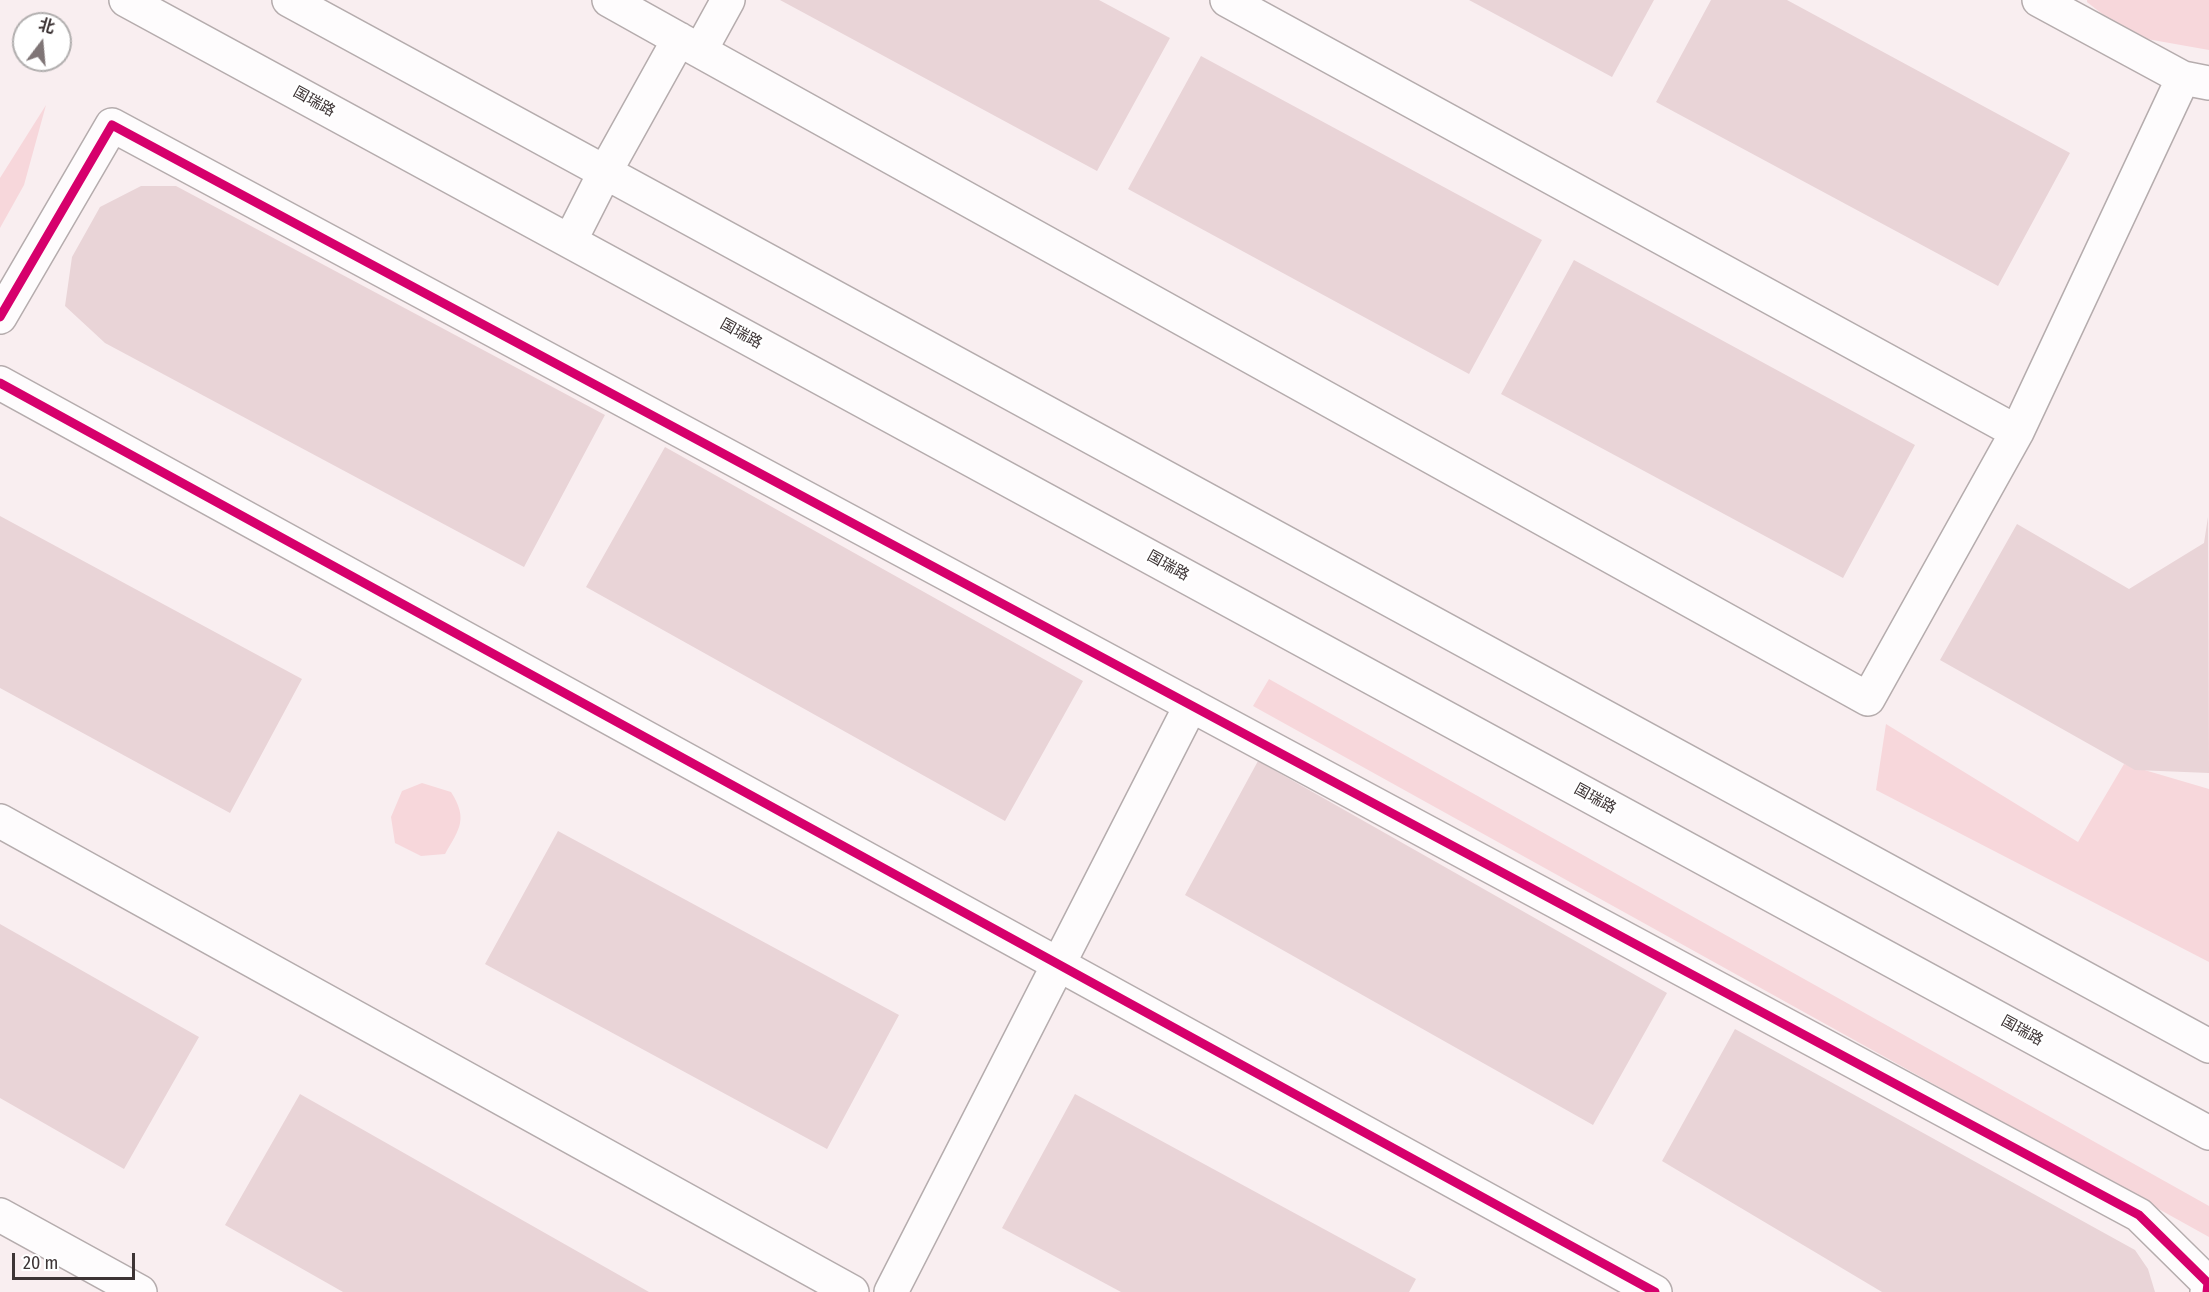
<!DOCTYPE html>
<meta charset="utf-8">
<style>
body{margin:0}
#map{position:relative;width:2209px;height:1292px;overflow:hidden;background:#f9eef0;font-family:"Fira Sans Condensed","Noto Sans SC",sans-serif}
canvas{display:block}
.north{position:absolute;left:12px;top:12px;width:60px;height:60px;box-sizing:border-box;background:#fff;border:2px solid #b1aeae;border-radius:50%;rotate:16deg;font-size:16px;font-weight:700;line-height:24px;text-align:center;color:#3d3435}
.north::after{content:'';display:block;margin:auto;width:21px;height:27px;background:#7f7576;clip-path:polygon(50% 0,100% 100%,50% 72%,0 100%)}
.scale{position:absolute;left:12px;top:1253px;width:123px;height:27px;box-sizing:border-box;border:3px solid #3d3435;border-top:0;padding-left:8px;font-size:18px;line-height:21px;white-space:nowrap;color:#3d3435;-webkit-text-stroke:4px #fff;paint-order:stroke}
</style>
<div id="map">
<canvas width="2209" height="1292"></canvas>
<div class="north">北</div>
<div class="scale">20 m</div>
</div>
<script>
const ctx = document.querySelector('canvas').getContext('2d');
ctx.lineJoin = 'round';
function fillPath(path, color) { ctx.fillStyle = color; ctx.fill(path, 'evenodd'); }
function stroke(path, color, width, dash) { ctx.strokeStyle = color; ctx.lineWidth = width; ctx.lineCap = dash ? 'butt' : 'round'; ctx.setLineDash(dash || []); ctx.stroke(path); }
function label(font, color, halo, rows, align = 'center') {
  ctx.font = font + ' "Fira Sans Condensed","Noto Sans SC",sans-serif'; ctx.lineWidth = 5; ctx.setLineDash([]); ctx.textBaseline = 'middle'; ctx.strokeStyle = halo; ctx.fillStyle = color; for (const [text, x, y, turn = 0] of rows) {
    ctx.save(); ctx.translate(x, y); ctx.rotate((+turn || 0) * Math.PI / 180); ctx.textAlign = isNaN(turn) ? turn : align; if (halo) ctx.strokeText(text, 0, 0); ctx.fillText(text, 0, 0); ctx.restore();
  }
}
fillPath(new Path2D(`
 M 2087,0 L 2209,0 L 2209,50 L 2130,36 L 2087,2 Z
 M 46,105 L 24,185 L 0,228 L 0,178 Z
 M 1269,679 L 2209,1206 L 2209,1237 L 1253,706 Z
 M 1886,724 L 2078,842 L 2124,764 L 2209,789 L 2209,962 L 1876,790 Z
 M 422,783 L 451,792 C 468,819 460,828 445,854 L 421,856 L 395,843 L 391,817 L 402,791 Z`), '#f7d7db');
fillPath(new Path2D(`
 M 780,0 L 1099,0 L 1170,38 L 1097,171 Z
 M 1469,0 L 1654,0 L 1612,77 Z
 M 1711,0 L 1787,0 L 2070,153 L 1998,286 L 1656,102 Z
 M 1201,56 L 1542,240 L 1469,374 L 1128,189 Z
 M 141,186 L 176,186 L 605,415 L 524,567 L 105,343 L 65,306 L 72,257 L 100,207 Z
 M 1574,260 L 1915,445 L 1843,578 L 1501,394 Z
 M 665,447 L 1083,681 L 1005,821 L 586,587 Z
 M 0,516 L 302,679 L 230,813 L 0,688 Z
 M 2208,517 L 2209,773 L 2135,770 L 1940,660 L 2017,524 L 2129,589 L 2204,543 Z
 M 1258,761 L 1667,993 L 1593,1125 L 1185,895 Z
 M 558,831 L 899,1015 L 827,1149 L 485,964 Z
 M 0,924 L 199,1037 L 124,1169 L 0,1098 Z
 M 1735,1029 L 2135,1250 L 2148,1269 L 2155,1292 L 1882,1292 L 1662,1161 Z
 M 300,1094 L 649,1292 L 343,1292 L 225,1225 Z
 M 1075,1094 L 1416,1279 L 1409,1292 L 1121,1292 L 1002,1228 Z`), '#e9d4d7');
const minor = new Path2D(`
 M 126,0 L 2209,1133
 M 289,0 L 2209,1046
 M 609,0 L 700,51 L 728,0
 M 1227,0 L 2017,432 L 2183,78
 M 2039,0 L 2183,78 L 2209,83
 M 700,51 L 1868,699 L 2017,432
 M 570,241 L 605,172 L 679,39
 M 0,317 L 112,125 L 2139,1215 L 2208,1283 L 2207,1292
 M 0,383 L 1655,1292
 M 0,821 L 852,1292
 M 0,1215 L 140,1292
 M 891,1292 L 1191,705`);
stroke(minor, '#b5acad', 36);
stroke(minor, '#fefcfd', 33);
stroke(new Path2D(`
 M 0,317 L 112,125 L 2139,1215 L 2208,1283 L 2207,1292
 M 0,383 L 1655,1292`), '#d6006c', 9);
label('15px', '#3d3435', '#fff', [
 ["国瑞路",314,102,29],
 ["国瑞路",741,334,29],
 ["国瑞路",1168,566,29],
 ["国瑞路",1595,799,29],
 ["国瑞路",2022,1031,29]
]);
</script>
